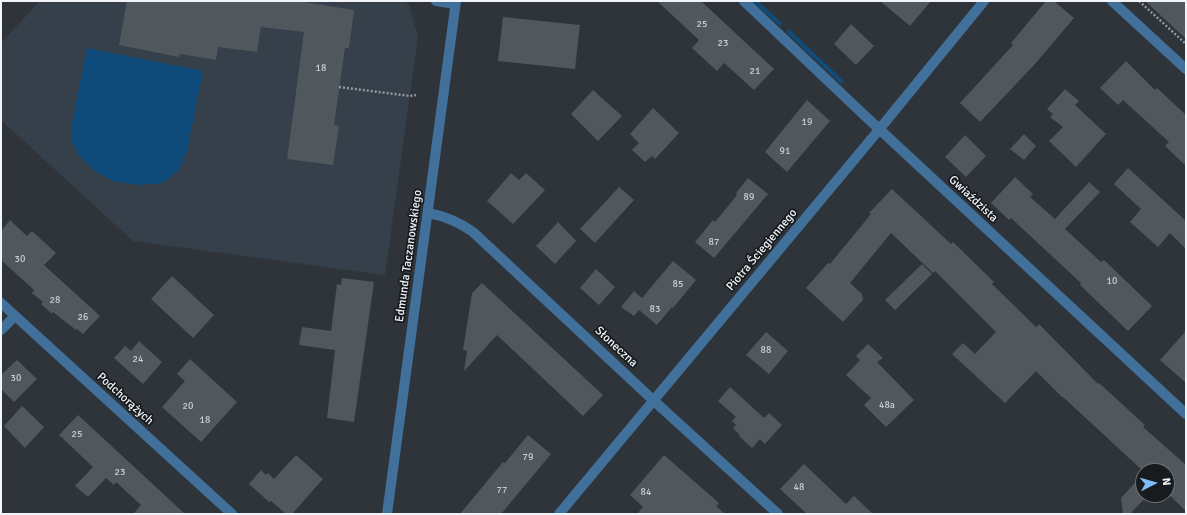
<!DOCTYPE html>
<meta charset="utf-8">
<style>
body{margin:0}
#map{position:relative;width:1187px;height:515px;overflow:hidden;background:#2e343a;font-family:Signika,sans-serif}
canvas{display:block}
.frame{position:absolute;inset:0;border:2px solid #f1f5f9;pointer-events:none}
.north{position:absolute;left:1135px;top:463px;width:40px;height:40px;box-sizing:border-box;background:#181b1e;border:1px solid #6f7276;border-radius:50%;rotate:84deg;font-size:11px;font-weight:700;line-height:16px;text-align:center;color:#f1f5f9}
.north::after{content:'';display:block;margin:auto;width:14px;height:18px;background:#7dbef9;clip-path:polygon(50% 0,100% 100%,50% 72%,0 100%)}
</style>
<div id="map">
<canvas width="1187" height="515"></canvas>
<div class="frame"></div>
<div class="north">N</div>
</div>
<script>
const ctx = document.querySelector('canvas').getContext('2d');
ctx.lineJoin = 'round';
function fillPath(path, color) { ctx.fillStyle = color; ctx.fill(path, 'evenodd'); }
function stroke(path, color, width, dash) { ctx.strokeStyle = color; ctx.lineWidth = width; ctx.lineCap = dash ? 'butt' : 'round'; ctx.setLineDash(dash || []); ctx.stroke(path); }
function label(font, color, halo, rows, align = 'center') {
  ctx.font = font + ' Signika,sans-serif'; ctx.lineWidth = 3.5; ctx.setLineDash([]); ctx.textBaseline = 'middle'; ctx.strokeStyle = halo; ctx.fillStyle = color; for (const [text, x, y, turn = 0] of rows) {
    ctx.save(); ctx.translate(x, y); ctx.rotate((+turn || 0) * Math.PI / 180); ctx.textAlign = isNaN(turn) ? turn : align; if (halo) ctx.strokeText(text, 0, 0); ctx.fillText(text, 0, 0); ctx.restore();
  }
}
fillPath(new Path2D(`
 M 40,1 L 404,1 L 409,5 L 418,37 L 385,275 L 133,241 L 1,120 L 1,43 Z`), '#35404b');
fillPath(new Path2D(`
 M 752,1 L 758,1 L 782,23 L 780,26 Z
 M 789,29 L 844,81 L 841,84 L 786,32 Z
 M 87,48 L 203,71 L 187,151 L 179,170 L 163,183 L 138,185 L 113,181 L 92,169 L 78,154 L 71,139 L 71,128 Z`), '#0f4c7b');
fillPath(new Path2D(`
 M 127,1 L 298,1 L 354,10 L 349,48 L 345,48 L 334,125 L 339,126 L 333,165 L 287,159 L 304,32 L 261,27 L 257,52 L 218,47 L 216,60 L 180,54 L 179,57 L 119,45 Z
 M 657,1 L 701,1 L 774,69 L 754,90 L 724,63 L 717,71 L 692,48 L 699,40 Z
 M 880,1 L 931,1 L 910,26 Z
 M 1046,1 L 1054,1 L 1074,18 L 1035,64 L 980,122 L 960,103 L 1013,45 L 1011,43 Z
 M 1145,1 L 1186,1 L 1186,39 Z
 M 503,17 L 580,25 L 575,69 L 498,61 Z
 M 851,24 L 874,46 L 856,65 L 834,44 Z
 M 1126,61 L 1155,90 L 1157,88 L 1186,115 L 1186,166 L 1165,146 L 1169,142 L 1123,100 L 1118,105 L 1100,88 Z
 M 1065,89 L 1079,101 L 1075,105 L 1106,134 L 1076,167 L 1049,141 L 1063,127 L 1050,117 L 1053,114 L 1047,109 Z
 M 593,90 L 622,116 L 598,141 L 571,114 Z
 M 807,100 L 830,121 L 787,172 L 765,152 Z
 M 653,108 L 679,133 L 655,159 L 652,156 L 645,162 L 632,150 L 639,143 L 630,134 Z
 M 1024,134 L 1036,146 L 1024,160 L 1010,149 Z
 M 965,135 L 986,156 L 966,177 L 945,157 Z
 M 1128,168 L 1186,221 L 1186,249 L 1170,233 L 1158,247 L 1130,222 L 1141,209 L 1114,184 Z
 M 511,173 L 519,180 L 526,173 L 545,190 L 513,224 L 487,201 Z
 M 1015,177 L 1033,194 L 1030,197 L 1055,219 L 1089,182 L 1100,192 L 1065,229 L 1101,262 L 1104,260 L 1152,306 L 1128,331 L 1080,285 L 1081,283 L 1011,218 L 1009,220 L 991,203 Z
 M 748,178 L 768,194 L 714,258 L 695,242 L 713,220 L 715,222 L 737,195 L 736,193 Z
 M 619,187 L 634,200 L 595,243 L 580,229 Z
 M 892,189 L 951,244 L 953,242 L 994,282 L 992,284 L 1036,327 L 1039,324 L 1098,384 L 1099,383 L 1145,425 L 1143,427 L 1186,465 L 1186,511 L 1167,493 L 1167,471 L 1143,471 L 1063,397 L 1062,397 L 1036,371 L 1005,403 L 952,354 L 963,343 L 975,354 L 996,332 L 935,271 L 933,273 L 891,233 L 850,283 L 862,294 L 863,300 L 843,322 L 806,288 L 828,263 L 830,264 L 871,214 L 869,213 Z
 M 10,220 L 27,236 L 32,231 L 56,253 L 44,265 L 100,316 L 83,334 L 77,329 L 76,330 L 53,312 L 52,314 L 41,304 L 43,302 L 32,293 L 34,290 L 1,260 L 1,231 Z
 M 558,222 L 576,241 L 555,264 L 536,246 Z
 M 673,261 L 696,280 L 673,308 L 672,307 L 657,325 L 639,310 L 634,316 L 621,307 L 634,291 L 642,298 Z
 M 922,264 L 932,274 L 895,310 L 885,300 Z
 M 596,269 L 615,287 L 599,305 L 580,288 Z
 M 172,276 L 214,315 L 193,338 L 151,299 Z
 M 342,278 L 374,282 L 354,422 L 327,418 L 335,350 L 299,345 L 302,327 L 331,331 L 337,284 L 341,285 Z
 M 482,283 L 603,395 L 583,416 L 497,335 L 464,371 L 467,351 L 463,350 L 472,293 Z
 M 1186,331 L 1186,383 L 1160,360 Z
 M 766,332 L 788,351 L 769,374 L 746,355 Z
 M 139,341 L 162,362 L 143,384 L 114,358 L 125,346 L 131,351 Z
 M 868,344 L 883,358 L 877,362 L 914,400 L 886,427 L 864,405 L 871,398 L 846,375 L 860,360 L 856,356 Z
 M 190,359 L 237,402 L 201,442 L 162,407 L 185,381 L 177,374 Z
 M 17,360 L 37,379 L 14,402 L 1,389 L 1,375 Z
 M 730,387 L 764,418 L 769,413 L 782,425 L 765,444 L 760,439 L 752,448 L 739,436 L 740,435 L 733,428 L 736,425 L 732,421 L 736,417 L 718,401 Z
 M 22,406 L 44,427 L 25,448 L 4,426 Z
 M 78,415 L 157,488 L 185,514 L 133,514 L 141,505 L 116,482 L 114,485 L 106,478 L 88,497 L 75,486 L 93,467 L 59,435 Z
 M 528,435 L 551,454 L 501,514 L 460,514 L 503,462 L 505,463 Z
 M 296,455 L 323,479 L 292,514 L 286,514 L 271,501 L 269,502 L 249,484 L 261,470 L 266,475 L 268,473 L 274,479 Z
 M 664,455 L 719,503 L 716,506 L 725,514 L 637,514 L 643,507 L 630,495 Z
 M 804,464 L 846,504 L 854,496 L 873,514 L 807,514 L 780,489 Z
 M 1143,474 L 1143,495 L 1148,495 L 1130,514 L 1123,514 L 1121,498 Z`), '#50575d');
stroke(new Path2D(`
 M 1139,1 L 1186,44
 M 339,87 L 410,96 L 416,95`), '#94999e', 2.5, [2, 2]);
stroke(new Path2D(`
 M 436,1 L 455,4
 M 744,1 L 863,114 L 1186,414
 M 1112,1 L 1186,69
 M 428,213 C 445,216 459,222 473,232 L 653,400 L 778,514
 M 1,303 L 232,514
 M 1,330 L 15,316
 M 559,514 L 873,137 L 984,1`), '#41709a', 10);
stroke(new Path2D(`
 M 387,514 L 456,1`), '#41709a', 10);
label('10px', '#c9ced2', null, [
 ["25",702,24],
 ["23",723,43],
 ["18",321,68],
 ["21",755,71],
 ["19",807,122],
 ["91",785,151],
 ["89",749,197],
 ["87",714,242],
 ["30",20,259],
 ["10",1112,281],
 ["85",678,284],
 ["28",55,300],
 ["83",655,309],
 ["26",83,317],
 ["88",766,350],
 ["24",138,359],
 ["30",16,378],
 ["48a",887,405],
 ["20",188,406],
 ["18",205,420],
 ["25",77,434],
 ["79",528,457],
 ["23",120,472],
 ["48",799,487],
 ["77",502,490],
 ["84",646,492]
]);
label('12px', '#f1f5f9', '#181b1e', [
 ["Gwiaździsta",973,199,43],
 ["Piotra Ściegiennego",762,250,-50],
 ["Edmunda Taczanowskiego",409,256,-82],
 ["Słoneczna",616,347,43],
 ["Podchorążych",125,399,42]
]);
</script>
